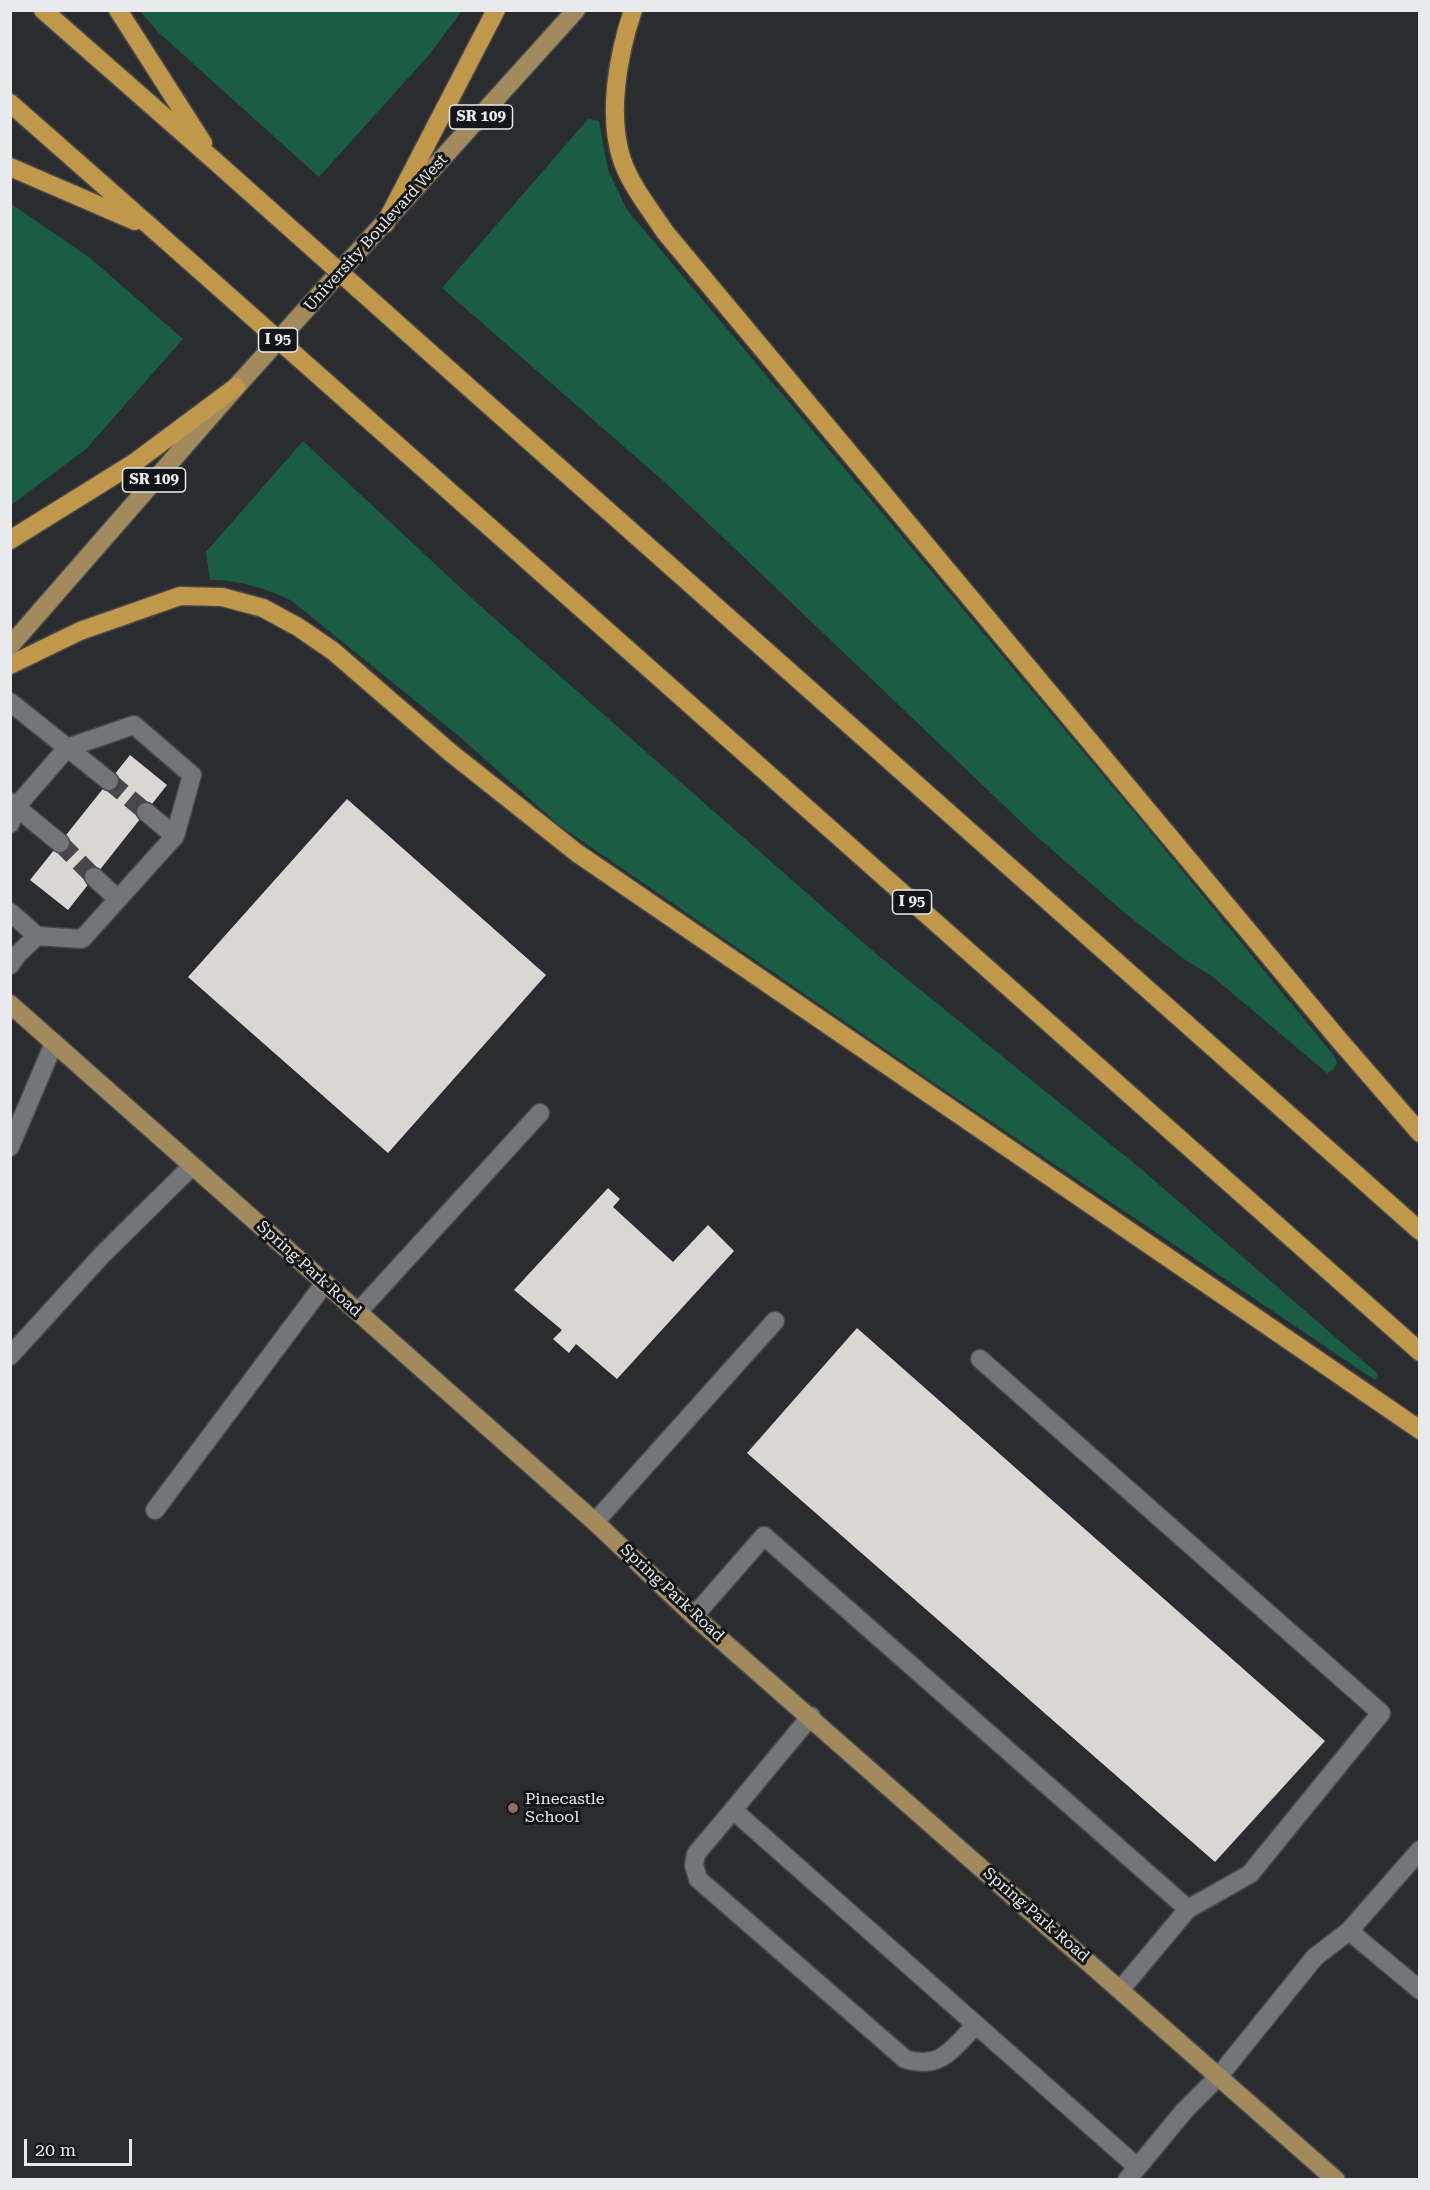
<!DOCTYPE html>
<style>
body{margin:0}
#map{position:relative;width:1430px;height:2190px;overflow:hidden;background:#2b2c30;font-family:"Roboto Serif",serif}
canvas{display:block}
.frame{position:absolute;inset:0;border:12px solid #e9eaec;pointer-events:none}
.scale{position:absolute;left:24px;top:2139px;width:108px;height:27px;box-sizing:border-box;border:3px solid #e9eaec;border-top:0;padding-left:8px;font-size:18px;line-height:21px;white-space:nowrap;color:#e9eaec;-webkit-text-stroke:4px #141516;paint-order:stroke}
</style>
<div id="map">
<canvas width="1430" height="2190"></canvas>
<div class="frame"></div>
<div class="scale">20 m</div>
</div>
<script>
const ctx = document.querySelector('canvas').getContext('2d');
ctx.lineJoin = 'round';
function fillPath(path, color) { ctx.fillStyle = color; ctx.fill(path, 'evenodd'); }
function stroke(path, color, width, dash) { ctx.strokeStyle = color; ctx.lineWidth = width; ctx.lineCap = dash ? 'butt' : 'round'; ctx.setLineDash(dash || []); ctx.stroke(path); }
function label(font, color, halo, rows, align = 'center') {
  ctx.font = font + ' "Roboto Serif",serif'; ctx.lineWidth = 6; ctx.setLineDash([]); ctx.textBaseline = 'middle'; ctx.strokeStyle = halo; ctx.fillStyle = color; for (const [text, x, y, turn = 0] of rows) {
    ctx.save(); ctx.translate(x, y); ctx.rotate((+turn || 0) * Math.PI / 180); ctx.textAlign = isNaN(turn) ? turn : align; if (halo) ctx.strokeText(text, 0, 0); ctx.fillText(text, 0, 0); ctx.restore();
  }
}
fillPath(new Path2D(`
 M 140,11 L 462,11 L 428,56 L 319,177 L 158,32 Z
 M 588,119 L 599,121 L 608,170 L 627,210 L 1144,824 L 1335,1057 L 1337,1063 L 1333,1070 L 1327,1073 L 1213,977 L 1184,959 L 1125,913 L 1036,836 L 668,485 L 442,288 Z
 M 10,203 L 90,258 L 183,339 L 86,449 L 11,505 Z
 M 303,441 L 479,605 L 875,953 L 1141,1169 L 1378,1374 L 1375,1380 L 931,1081 L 559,825 L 460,737 L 292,601 C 266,588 240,580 210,580 L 206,552 Z`), '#195e44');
fillPath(new Path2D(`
 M 130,755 L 167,785 L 68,910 L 30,880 Z
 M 347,799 L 546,975 L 388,1153 L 188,977 Z
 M 608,1188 L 620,1199 L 613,1207 L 673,1262 L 708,1225 L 734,1251 L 617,1379 L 576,1344 L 569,1353 L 553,1339 L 562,1330 L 514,1290 Z
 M 857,1328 L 1325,1741 L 1215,1862 L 747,1453 Z`), '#dad6d2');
stroke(new Path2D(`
 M 109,781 L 146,812
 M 60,843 L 94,877`), '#48484c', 18, [18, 9]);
const minor = new Path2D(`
 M 10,702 L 109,781
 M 10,802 L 60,843
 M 10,824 L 16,807 L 67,748 L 134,725 L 192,775 L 175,836
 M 94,877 L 118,899
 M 10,912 L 37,936
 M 10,965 L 18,954 L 37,936 L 82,939 L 175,836 L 146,812
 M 10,1147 L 54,1043
 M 358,1312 L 540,1113
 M 10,1356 L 102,1255 L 192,1166
 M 980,1359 L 1381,1713 L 1250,1874 L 1188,1909
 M 155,1510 L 325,1283
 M 595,1522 L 775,1321
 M 694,1616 L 764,1536 L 1188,1909 L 1121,1989
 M 811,1716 L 733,1810 L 1136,2166
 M 733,1810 L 696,1854 L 694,1865 L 698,1879 L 905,2059 C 941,2070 952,2049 976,2025
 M 1349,1931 L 1420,1990
 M 1127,2180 L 1185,2110 L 1219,2076 L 1315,1957 L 1349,1931 L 1420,1850`);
const major = new Path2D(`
 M 10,646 L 236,387 L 576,10
 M 10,1004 L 595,1522 L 694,1616 L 1336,2180`);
const highway = new Path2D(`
 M 43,10 L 216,162
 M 118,10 L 203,143
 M 633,10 C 618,55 607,115 622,160 C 631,186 650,209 665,232 L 1340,1041 L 1420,1133
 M 10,103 L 152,228
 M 10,167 L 135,221
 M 385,224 L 496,10
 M 464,383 L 1420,1231
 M 405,452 L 1420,1352
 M 10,540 L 134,463 L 236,387
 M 10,665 L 80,631 L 180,596 L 222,597 L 263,608 L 298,627 L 333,651 L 451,753 L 577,853 L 1420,1430`);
stroke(minor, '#46484b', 21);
stroke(major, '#46484b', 21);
stroke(highway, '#46484b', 21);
stroke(minor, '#737579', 18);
stroke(major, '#a28a5c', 18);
stroke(highway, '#c19849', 18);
const highwayBridge = new Path2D(`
 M 216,162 L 464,383
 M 152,228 L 405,452`);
stroke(highwayBridge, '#46484b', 21, []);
stroke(highwayBridge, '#c19849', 18);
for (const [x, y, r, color] of [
 [513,1808,6,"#8d6e63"]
]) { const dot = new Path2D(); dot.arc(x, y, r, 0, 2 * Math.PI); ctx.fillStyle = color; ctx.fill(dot); stroke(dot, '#141516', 2); }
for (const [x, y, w] of [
 [481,117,63],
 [278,340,39],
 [154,480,63],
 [912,902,39]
]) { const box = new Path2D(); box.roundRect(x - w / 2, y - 12, w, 24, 4.5); ctx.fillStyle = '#141516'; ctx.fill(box); stroke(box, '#e9eaec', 1.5); }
label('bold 15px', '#e9eaec', null, [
 ["SR 109",481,117],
 ["I 95",278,340],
 ["SR 109",154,480],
 ["I 95",912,902]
]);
label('16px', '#e9eaec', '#141516', [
 ["University Boulevard West",376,233,-48],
 ["Spring Park Road",309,1269,42],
 ["Spring Park Road",672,1593,43],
 ["Spring Park Road",1036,1915,41]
]);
label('16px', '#e9eaec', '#141516', [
 ["Pinecastle",525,1799],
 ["School",525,1817]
], 'left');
</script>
